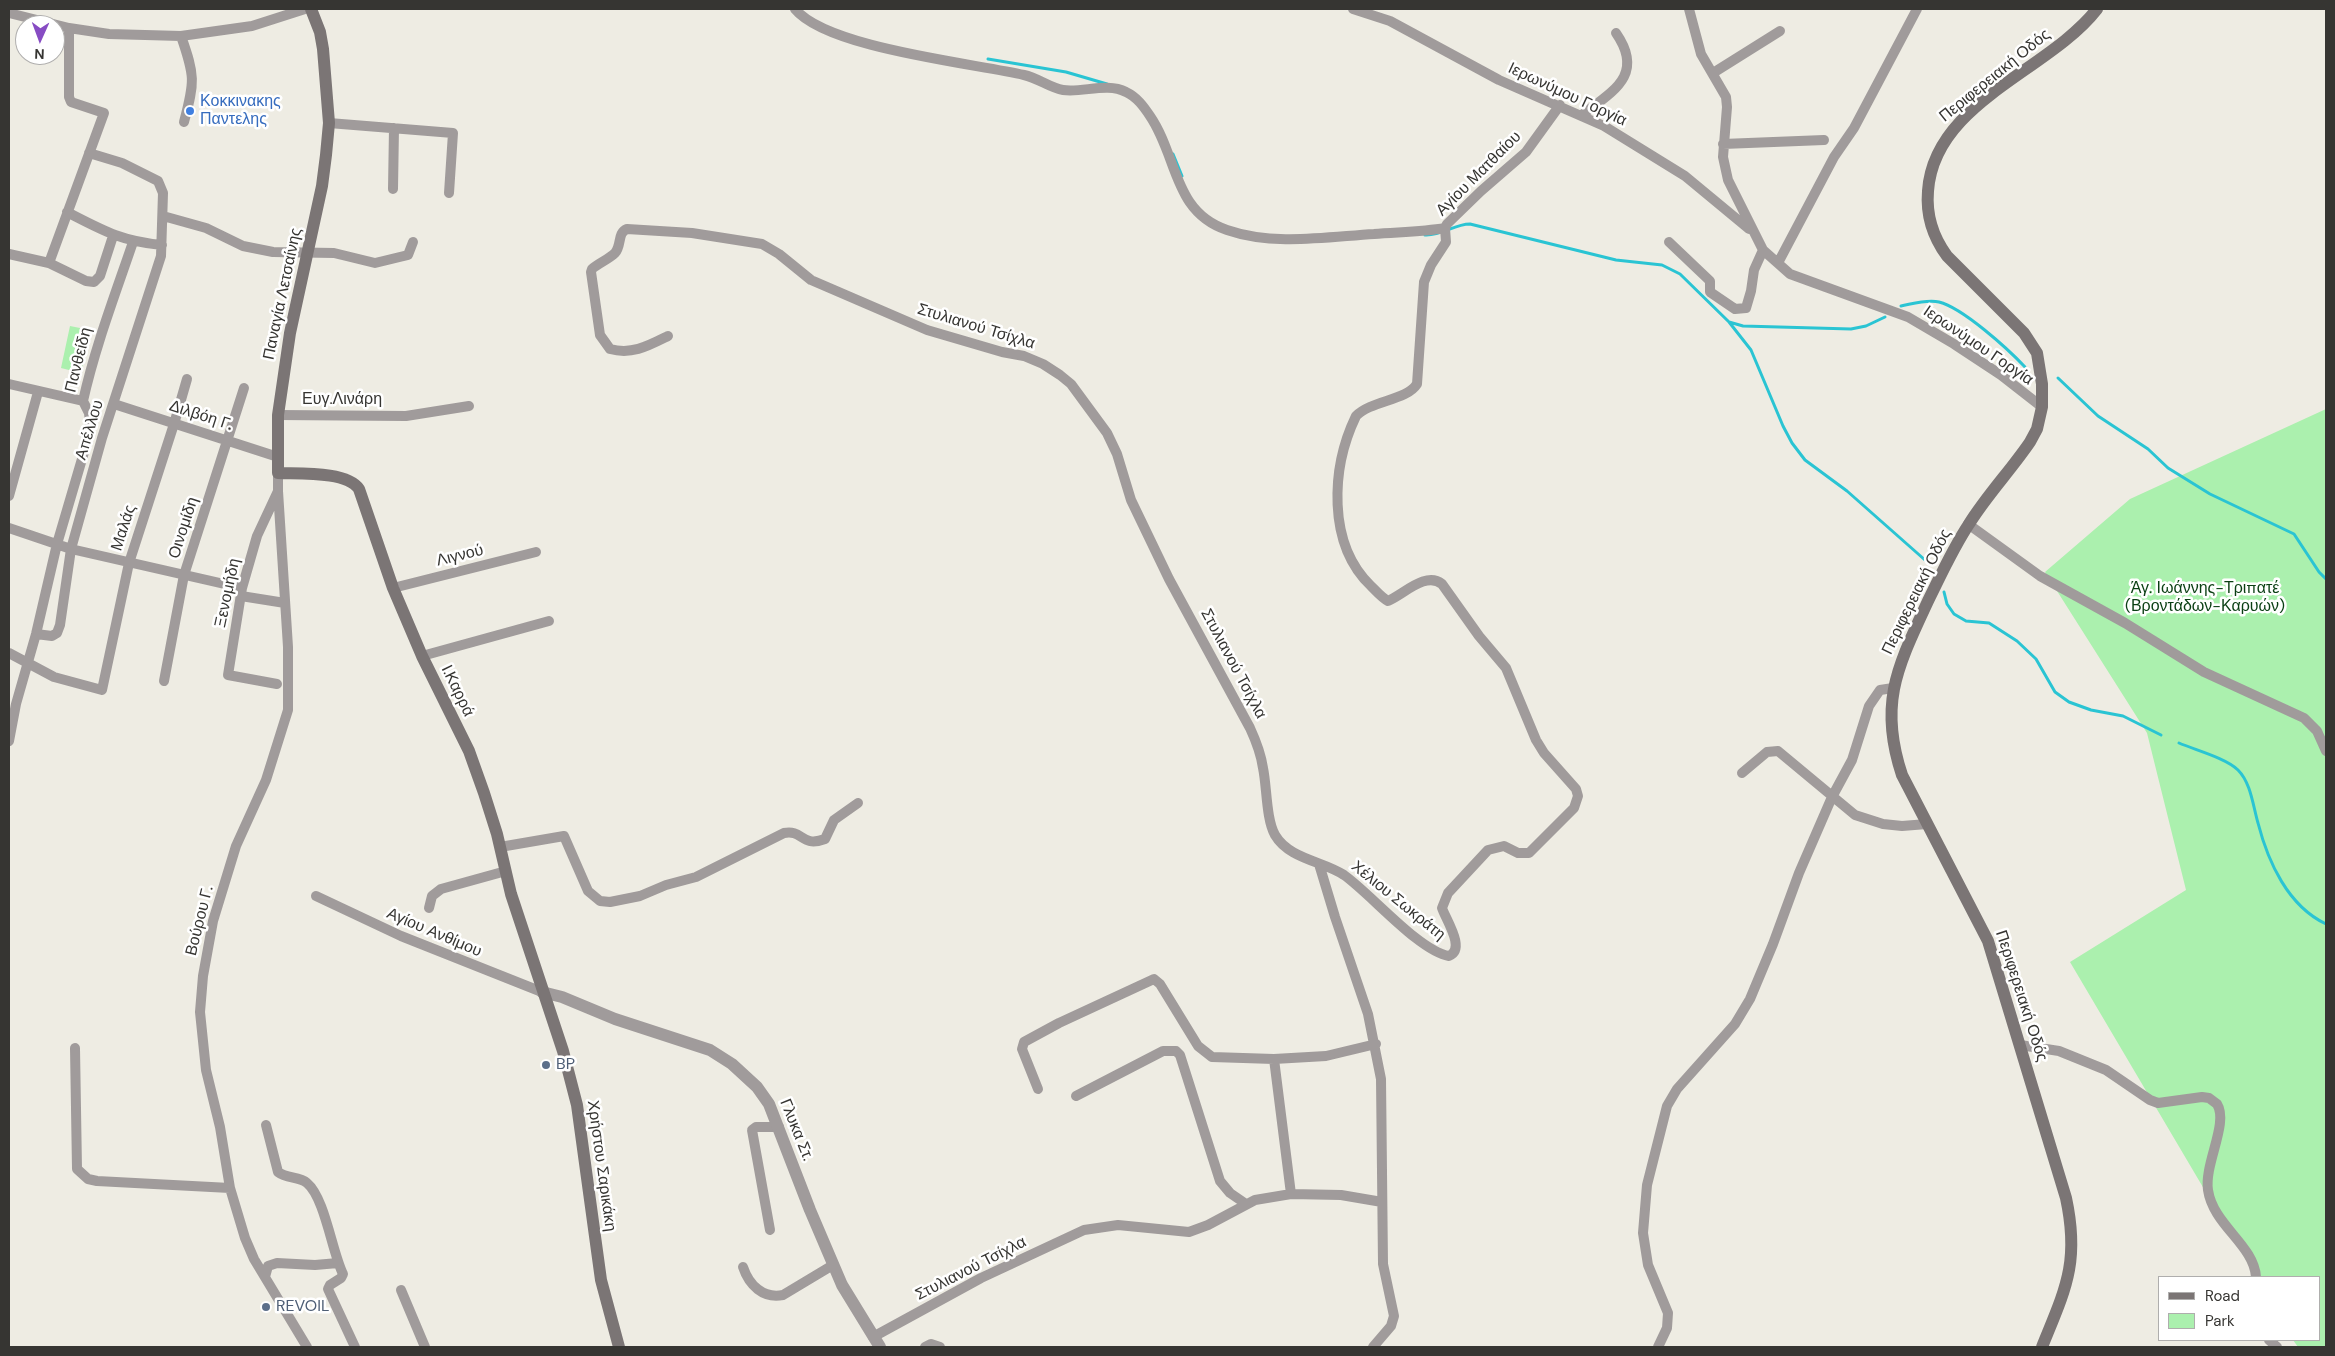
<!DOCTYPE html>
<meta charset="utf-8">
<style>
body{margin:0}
#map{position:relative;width:2335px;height:1356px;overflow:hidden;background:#eeece3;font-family:"DM Sans",sans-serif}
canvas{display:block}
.frame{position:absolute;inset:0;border:10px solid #363532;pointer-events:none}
.legend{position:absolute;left:2158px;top:1276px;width:162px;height:65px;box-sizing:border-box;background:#fff;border:1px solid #afaead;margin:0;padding:6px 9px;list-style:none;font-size:15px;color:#363532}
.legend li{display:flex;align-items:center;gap:10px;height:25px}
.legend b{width:25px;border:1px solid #afaead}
.north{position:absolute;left:15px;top:15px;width:50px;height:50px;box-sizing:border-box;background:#fff;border:1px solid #afaead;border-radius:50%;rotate:182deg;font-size:14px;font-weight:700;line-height:20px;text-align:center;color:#363532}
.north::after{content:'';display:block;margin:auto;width:18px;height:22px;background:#874cc3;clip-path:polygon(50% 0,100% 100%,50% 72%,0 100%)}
</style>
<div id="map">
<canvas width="2335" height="1356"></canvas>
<div class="frame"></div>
<ul class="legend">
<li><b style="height:6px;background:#7b7575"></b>Road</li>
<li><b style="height:14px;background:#abf0ae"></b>Park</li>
</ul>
<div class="north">N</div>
</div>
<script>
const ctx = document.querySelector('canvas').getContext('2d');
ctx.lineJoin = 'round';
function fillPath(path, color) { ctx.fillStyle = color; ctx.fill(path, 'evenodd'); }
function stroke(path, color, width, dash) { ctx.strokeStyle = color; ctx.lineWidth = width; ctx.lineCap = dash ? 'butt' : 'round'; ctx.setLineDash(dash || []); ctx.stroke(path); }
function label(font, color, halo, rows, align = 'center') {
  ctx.font = font + ' "DM Sans",sans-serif'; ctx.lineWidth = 5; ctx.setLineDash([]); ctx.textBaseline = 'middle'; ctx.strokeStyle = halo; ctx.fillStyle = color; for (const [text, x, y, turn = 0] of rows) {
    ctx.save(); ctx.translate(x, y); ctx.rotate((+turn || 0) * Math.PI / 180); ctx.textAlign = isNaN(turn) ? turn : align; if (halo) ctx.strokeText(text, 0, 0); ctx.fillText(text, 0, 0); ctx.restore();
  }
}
fillPath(new Path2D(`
 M 70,326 L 90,330 L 81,373 L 61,368 Z
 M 2326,409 L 2326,1347 L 2298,1347 L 2293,1340 L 2319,1340 L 2319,1277 L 2256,1277 L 2070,962 L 2186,890 L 2147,733 L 2045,572 L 2130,499 Z`), '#abf0ae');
stroke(new Path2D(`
 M 988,59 L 1066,72 L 1107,84
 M 1173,154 L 1182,176
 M 1425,235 C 1442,236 1454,224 1470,224 L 1616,260 L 1662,265 L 1680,274 L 1729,322 L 1743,326 L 1851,329 L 1866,326 L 1885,317
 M 1901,306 C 1912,304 1927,299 1939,302 C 1963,308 2008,349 2025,367
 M 1729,322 L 1751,350 L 1783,426 L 1792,443 L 1805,460 L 1847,491 L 1925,560
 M 2058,378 L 2098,416 L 2148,449 L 2168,468 L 2210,494 L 2294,534 L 2319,572 L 2326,579
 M 1944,592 L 1947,604 L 1954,614 L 1966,621 L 1989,623 L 2017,641 L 2036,659 L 2055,692 L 2069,702 L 2091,710 L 2123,716 L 2161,735
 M 2179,743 C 2195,750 2226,758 2238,770 C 2251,783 2253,806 2258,823 C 2268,862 2288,906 2326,924`), '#2ac4d3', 3);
stroke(new Path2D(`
 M 795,9 C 827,48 971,63 1024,75 C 1038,78 1050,88 1063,90 C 1083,93 1107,82 1126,92 C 1137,97 1144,107 1150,116 C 1178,157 1173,212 1227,230 C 1273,246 1326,237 1374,234 C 1397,232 1422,232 1445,228
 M 1353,9 L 1390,21 L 1499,80 L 1604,126 L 1685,176 L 1749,229
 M 1689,9 L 1701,54 L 1726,97 L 1727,107 L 1723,157 L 1728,180 L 1763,250 L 1790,274 L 1908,317 L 1954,344 L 2001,375 L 2042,407
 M 9,13 L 69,28 L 109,34 L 181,36 L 252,26 L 305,9
 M 181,36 C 195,76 195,81 184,122
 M 1713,73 L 1780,31
 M 1582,115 C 1613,91 1645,75 1616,33
 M 329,123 L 453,133 L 449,193
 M 1723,144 L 1824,140
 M 393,189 L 394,128
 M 67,212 C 104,231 121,241 162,245
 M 163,216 L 206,228 L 243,246 L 273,252 L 334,253 L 375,263 L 408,255 L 413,242
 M 1669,242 L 1710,281 L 1710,292 L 1735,309 L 1746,308 L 1751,291 L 1754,270 L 1763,250
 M 9,254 L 49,263 L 86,281 L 94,282 L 100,276 L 113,236
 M 49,263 L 104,113 L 71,102 L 69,97 L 69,28
 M 1778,263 L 1834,157 L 1854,128 L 1917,9
 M 668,336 C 648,346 632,355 610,349 L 600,335 L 591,272 L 592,269 C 599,263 609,259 615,253 C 622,245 617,233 627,229 L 692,233 L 762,244 L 779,254 L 811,280 L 927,330 L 1002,352 L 1024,356 L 1043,364 L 1060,375 L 1071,384 L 1107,433 L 1117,454 L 1131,500 L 1169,579 L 1250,728 C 1256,741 1261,754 1263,768 C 1267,787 1266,819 1275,835 C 1289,859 1323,861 1344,875 C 1371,894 1419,951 1449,956 C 1466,949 1446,920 1442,908 L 1448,893 L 1488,850 L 1504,846 L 1518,853 L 1529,853 L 1574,808 L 1578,796 L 1576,789 L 1544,753 L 1536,740 L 1506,668 L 1479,636 L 1442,584 C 1426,571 1404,594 1388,601 C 1382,598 1376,591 1371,586 C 1327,544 1331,468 1356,416 C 1372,400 1406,401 1417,384 L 1424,282 L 1431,265 L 1446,242 L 1445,228 L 1447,224 L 1481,191 L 1526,152 L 1560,105
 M 9,384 L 83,401
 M 114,404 L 278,457
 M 278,415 L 406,416 L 469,406
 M 278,491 L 288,647 L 288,710 L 266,780 L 236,846 L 213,921 L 203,976 L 200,1012 L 206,1070 L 220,1127 L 230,1188 L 245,1238 L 254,1259 L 307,1347
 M 9,496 L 38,392
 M 1968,524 L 2040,576 L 2125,623 L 2204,672 L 2304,718 L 2317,731 L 2326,751
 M 9,528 L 71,549 L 242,588
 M 393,588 L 536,552
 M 241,596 L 285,603
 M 36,634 L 52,636 L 57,633 L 60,625 L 71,549 L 102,438 L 161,256 L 163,193 L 158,181 L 122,163 L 89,153
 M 9,653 L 54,677 L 102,690 L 129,563 L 174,424 L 187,379
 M 422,656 L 549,621
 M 164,681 L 184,575 L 244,388
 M 277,684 L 228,675 L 242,588 L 257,536 L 278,491 L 278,473
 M 9,741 L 16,704 L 36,634 L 57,544 L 87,442 L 90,423 L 89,413 L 83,401 C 95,347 115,295 133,242
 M 1742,773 L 1767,752 L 1778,751 L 1855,815 L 1883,824 L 1902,826 L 1927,824
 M 500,847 L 564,836 L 588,891 L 600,901 L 610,902 L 640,896 L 666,885 L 696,877 L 784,833 C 803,829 801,848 825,839 L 834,820 L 858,803
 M 1319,864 L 1335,917 L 1368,1014 L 1381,1079 L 1383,1264 L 1394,1316 L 1391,1326 L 1373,1347
 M 316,896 L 401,936 L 542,992
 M 429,908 L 432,896 L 441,889 L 506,871
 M 2020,1045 L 2059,1051 L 2106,1070 L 2150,1100 L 2158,1103 L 2202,1097 L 2209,1098 L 2217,1104 C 2229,1123 2204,1164 2208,1190 C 2213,1225 2254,1245 2256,1277
 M 75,1048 L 77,1169 L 88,1179 L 97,1181 L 230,1188
 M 1274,1059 L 1291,1194
 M 1038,1089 L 1022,1049 L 1024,1042 L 1059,1023 L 1154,979 L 1160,984 L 1198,1046 L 1212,1057 L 1274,1059 L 1326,1056 L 1376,1044
 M 1076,1096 L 1163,1051 L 1176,1051 L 1180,1055 L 1220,1181 L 1230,1193 L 1246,1204
 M 266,1125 L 278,1172 C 287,1179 299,1176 307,1183 C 325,1198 332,1252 343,1274 L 341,1278 L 330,1285 L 328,1289 L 355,1347
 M 770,1230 L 752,1130 L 756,1127 L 779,1127
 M 743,1267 C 749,1285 763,1299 783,1295 L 833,1265
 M 265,1277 L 268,1266 L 277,1263 L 315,1265 L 338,1263
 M 401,1290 L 425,1347
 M 873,1337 L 981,1278 L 1084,1230 L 1118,1225 L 1189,1232 L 1208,1225 L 1255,1200 L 1291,1194 L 1341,1195 L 1382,1202
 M 2269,1340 L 2277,1347
 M 925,1347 L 931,1344 L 940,1347
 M 1658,1347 L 1667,1328 L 1668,1313 L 1648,1265 L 1643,1233 L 1647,1185 L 1667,1106 L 1677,1089 L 1735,1024 L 1750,999 L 1773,944 L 1799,873 L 1832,797 L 1852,760 L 1869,706 L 1880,690 L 1893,688`), '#a09b9b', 10);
stroke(new Path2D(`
 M 542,992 L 562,997 L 615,1019 L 710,1050 L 732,1064 L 757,1087 L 769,1104 L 810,1210 L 842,1285 L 880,1347`), '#a09b9b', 12);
stroke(new Path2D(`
 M 311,9 L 320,32 L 323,49 L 329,123 L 326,155 L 322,186 L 290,333 L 278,415 L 278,473 C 299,474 347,471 359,489 L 393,588 L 422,656 L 469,751 L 484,793 L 497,834 L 511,894 L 563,1051 L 577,1105 L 601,1280 L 619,1347
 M 2042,1347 C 2065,1290 2080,1263 2066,1198 L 1988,941 L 1902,775 C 1878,703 1898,666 1928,601 C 1941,575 1953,548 1969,524 C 1987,495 2011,470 2030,442 L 2037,429 L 2042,407 L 2042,384 L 2037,353 L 2024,333 L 1947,256 C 1933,237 1926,215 1928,191 C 1934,102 2049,71 2097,9`), '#7b7575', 12);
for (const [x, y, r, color] of [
 [190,111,5,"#3f7fe0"],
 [546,1065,5,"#5c6f8a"],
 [266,1307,5,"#5c6f8a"]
]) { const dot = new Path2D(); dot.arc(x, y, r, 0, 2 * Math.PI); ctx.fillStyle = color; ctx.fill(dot); stroke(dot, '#fff', 2); }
label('16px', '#363532', '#fff', [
 ["Περιφερειακή Οδός",1995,76,-39],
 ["Ιερωνύμου Γοργία",1567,95,25],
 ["Αγίου Ματθαίου",1479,174,-45],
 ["Παναγία Λετσαίνης",283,294,-78],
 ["Στυλιανού Τσίχλα",976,327,17],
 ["Ιερωνύμου Γοργία",1978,346,34],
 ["Πανθείδη",79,360,-76],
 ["Ευγ.Λινάρη",342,400],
 ["Διλβόη Γ.",201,416,18],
 ["Απέλλου",90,430,-73],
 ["Μαλάς",124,528,-72],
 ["Οινομίδη",184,528,-72],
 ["Λιγνού",460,556,-14],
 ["Περιφερειακή Οδός",1917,592,-64],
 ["Ξενομήδη",228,593,-78],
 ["Στυλιανού Τσίχλα",1233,664,62],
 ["Ι.Καρρά",457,691,64],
 ["Χέλιου Σωκράτη",1398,901,39],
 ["Βούρου Γ.",200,921,-76],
 ["Αγίου Ανθίμου",434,933,23],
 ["Περιφερειακή Οδός",2021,996,72],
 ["Γλυκα Στ.",796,1130,68],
 ["Χρήστου Σαρικάκη",601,1166,82],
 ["Στυλιανού Τσίχλα",971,1269,-27]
]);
label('16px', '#366cbe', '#fff', [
 ["Κοκκινακης",200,102],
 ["Παντελης",200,120]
], 'left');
label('16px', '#0a3f13', '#fff', [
 ["Άγ. Ιωάννης-Τριπατέ",2205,589],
 ["(Βροντάδων-Καρυών)",2205,607]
]);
label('16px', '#4e5e75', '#fff', [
 ["BP",556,1065],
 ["REVOIL",276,1307]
], 'left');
</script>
